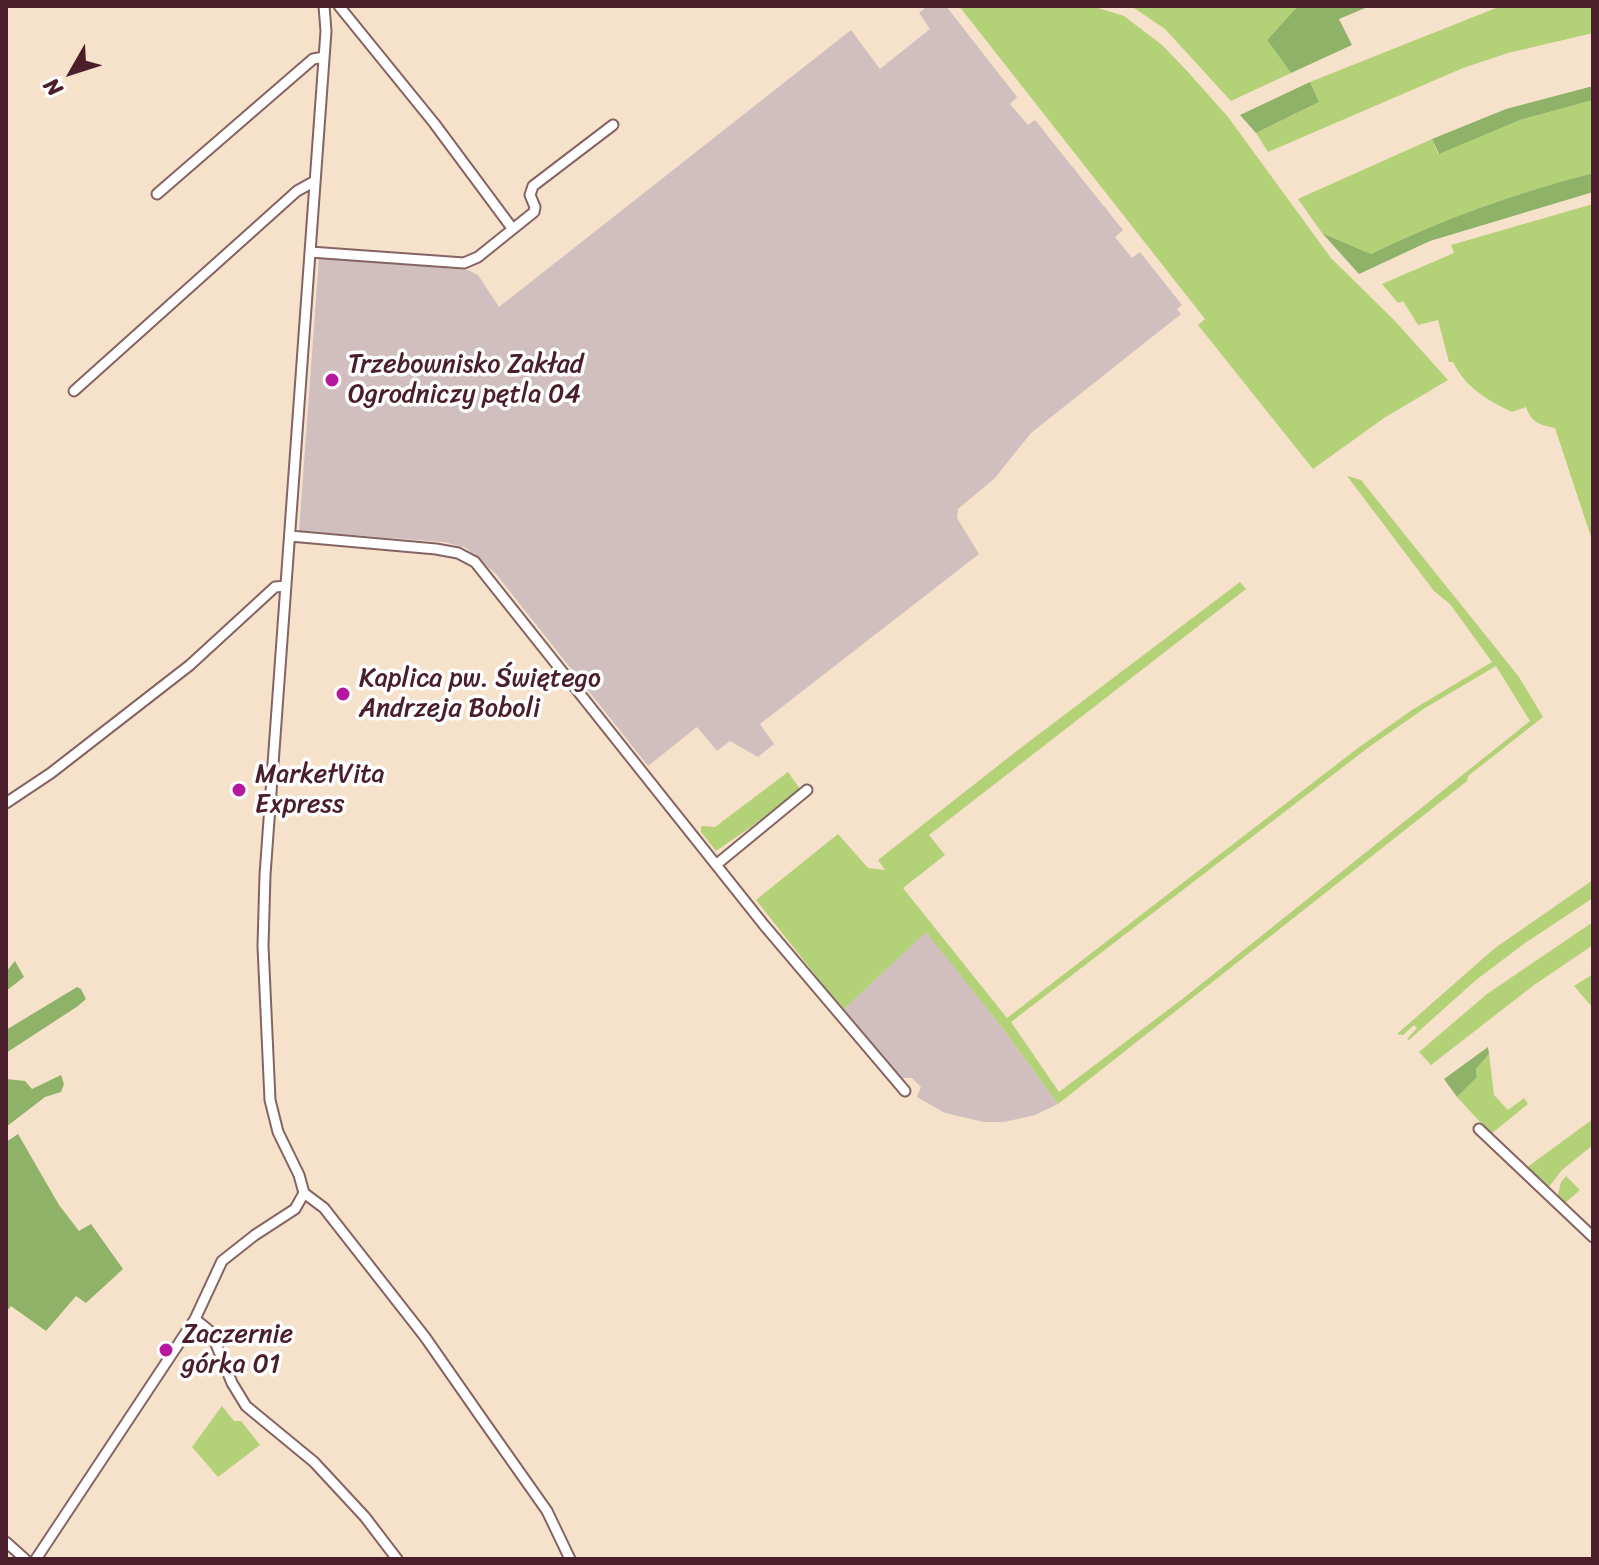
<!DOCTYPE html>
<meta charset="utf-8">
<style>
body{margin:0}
#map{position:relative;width:1599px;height:1565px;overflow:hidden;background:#f6e1ca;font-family:Sriracha,sans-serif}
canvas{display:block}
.frame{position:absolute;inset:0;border:8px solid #4a1f2b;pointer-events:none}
.north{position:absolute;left:32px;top:32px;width:80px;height:80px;-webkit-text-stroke:6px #fff;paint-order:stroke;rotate:231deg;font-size:22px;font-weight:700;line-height:32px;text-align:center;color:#4a1f2b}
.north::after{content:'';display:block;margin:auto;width:28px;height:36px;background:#4a1f2b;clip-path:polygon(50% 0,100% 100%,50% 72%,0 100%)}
</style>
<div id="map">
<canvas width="1599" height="1565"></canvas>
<div class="frame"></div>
<div class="north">N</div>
</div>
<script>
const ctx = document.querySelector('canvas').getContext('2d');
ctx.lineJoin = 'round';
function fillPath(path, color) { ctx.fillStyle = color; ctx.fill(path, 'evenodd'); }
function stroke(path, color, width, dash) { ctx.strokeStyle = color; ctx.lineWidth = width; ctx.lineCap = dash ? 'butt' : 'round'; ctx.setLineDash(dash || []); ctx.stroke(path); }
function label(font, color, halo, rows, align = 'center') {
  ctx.font = font + ' Sriracha,sans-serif'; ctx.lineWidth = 7; ctx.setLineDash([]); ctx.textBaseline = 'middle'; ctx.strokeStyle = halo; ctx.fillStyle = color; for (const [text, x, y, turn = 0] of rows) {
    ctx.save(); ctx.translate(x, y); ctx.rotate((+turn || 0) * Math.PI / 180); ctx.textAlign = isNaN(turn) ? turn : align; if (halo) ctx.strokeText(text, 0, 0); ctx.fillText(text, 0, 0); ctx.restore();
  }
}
fillPath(new Path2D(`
 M 927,6 L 946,6 L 1017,97 L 1010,104 L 1028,125 L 1035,120 L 1123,230 L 1115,237 L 1132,258 L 1140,252 L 1182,305 L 1177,309 L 1181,314 L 1031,433 L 995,478 L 958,509 L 957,518 L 979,554 L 760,724 L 774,744 L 758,757 L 730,741 L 717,751 L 697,727 L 648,766 L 496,574 L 466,548 L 444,542 L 299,531 L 319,257 L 468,270 L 478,275 L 499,307 L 851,30 L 880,69 L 930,29 L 919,13 Z
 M 926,931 L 1004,1030 L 1058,1104 L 1035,1115 L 1004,1122 L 984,1122 L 945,1113 L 917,1097 L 921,1087 L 912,1078 L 898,1078 L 843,1010 Z`), '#d1bfbf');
fillPath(new Path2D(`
 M 959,6 L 1092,6 L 1124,16 L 1162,45 L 1188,72 L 1228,117 L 1331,258 L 1395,321 L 1448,380 L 1384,418 L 1313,469 L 1198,325 L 1205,319 Z
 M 1131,6 L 1298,6 L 1267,40 L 1291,73 L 1231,101 L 1165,29 Z
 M 1501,6 L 1593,6 L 1593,33 L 1508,53 L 1463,68 L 1268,152 L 1256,133 L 1319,102 L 1310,82 Z
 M 1593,100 L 1593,173 C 1517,193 1442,219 1371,254 L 1322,233 L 1298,199 L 1432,139 L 1438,154 L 1520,120 Z
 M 1593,204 L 1593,543 L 1555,428 C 1539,425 1531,422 1526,407 L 1512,412 C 1487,400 1466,388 1453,362 L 1449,362 L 1438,320 L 1418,325 L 1403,301 L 1398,303 L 1382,284 L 1454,253 L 1451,245 Z
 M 1347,476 L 1361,480 L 1519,677 L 1543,717 L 1468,776 L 1467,781 L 1058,1104 L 1004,1030 L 926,932 L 843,1010 L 756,900 L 838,834 L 868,868 L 885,870 L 878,860 L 1018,750 L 1240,582 L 1246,589 L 929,835 L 945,855 L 903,888 L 1007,1018 L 1358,748 L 1412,710 L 1492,662 L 1450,604 L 1434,591 ZM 1496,666 L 1530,721 L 1185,997 L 1059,1092 L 1011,1022 L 1369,747 L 1425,708 Z
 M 788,772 L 800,789 L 751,827 L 716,851 L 701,832 L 701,826 L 715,827 Z
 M 1593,880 L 1593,898 L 1525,943 L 1476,980 L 1409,1040 L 1407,1039 L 1417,1028 L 1414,1025 L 1403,1035 L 1397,1034 L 1495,948 Z
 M 1593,922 L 1593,945 L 1534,985 L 1431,1065 L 1419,1052 L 1487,994 Z
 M 1593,974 L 1593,1008 L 1574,986 Z
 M 1489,1054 L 1494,1095 L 1508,1110 L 1524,1098 L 1528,1104 L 1491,1134 L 1457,1097 L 1477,1077 L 1476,1069 Z
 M 1593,1119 L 1593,1145 L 1562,1170 L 1548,1188 L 1526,1168 Z
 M 1566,1176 L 1580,1190 L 1565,1203 L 1558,1195 L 1561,1182 Z
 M 222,1406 L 234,1421 L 241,1421 L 260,1445 L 218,1477 L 192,1447 Z`), '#b3d177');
fillPath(new Path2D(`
 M 1298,6 L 1370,6 L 1339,19 L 1352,45 L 1291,73 L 1267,40 Z
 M 1310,82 L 1319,102 L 1256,133 L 1240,115 Z
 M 1593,86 L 1593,100 L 1520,120 L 1439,154 L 1432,139 L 1506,109 Z
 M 1593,173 L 1593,192 L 1430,241 L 1359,274 L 1322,233 L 1371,254 C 1442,219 1516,193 1593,173 Z
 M 15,961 L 24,977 L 6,991 L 6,972 Z
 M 77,987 L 81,989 L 86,999 L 78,1006 L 6,1053 L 6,1030 Z
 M 1488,1047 L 1489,1054 L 1476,1069 L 1477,1077 L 1457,1097 L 1444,1079 Z
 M 61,1075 L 64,1084 L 61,1092 L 45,1097 L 6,1127 L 6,1079 L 25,1081 L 32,1089 Z
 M 18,1134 L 59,1205 L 79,1231 L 91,1224 L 123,1269 L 86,1303 L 76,1296 L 46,1331 L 11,1306 L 6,1312 L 6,1142 Z`), '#8eb368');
const minor = new Path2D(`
 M 339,6 L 434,123 L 512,228
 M 157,194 L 313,59 L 324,57
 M 310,252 L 464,263 L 478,257 L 534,212 L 535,207 L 530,195 L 533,186 L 613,125
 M 74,391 L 297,191 L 315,181
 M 290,536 L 436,549 L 458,553 L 475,562 L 764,925 L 905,1091
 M 6,803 L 51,773 L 190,665 L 275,587 L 286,586
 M 717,864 L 807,790
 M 1479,1129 L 1593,1237
 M 304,1193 L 324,1208 L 425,1337 L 485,1423 L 547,1511 L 570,1559
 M 195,1319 L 211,1332 L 232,1383 L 246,1406 L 314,1462 L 365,1517 L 397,1559
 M 6,1542 L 25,1559
 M 36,1559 L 195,1319 L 222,1261 L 255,1235 L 295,1209 L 304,1193 L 299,1175 L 278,1132 L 270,1100 L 263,946 L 265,875 L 326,31 L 324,6`);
stroke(minor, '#866363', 13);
stroke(minor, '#fff', 9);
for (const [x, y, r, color] of [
 [332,380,8,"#b5179e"],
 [343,694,8,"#b5179e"],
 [239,790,8,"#b5179e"],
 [166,1350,8,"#b5179e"]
]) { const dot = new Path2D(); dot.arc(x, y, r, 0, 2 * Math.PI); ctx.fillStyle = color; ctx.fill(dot); stroke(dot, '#fff', 3); }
label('26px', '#4a1f2b', '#fff', [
 ["Trzebownisko Zakład",348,365],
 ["Ogrodniczy pętla 04",348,395],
 ["Kaplica pw. Świętego",359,679],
 ["Andrzeja Boboli",359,709],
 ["MarketVita",255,775],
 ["Express",255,805],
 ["Zaczernie",182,1335],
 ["górka 01",182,1365]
], 'left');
</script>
